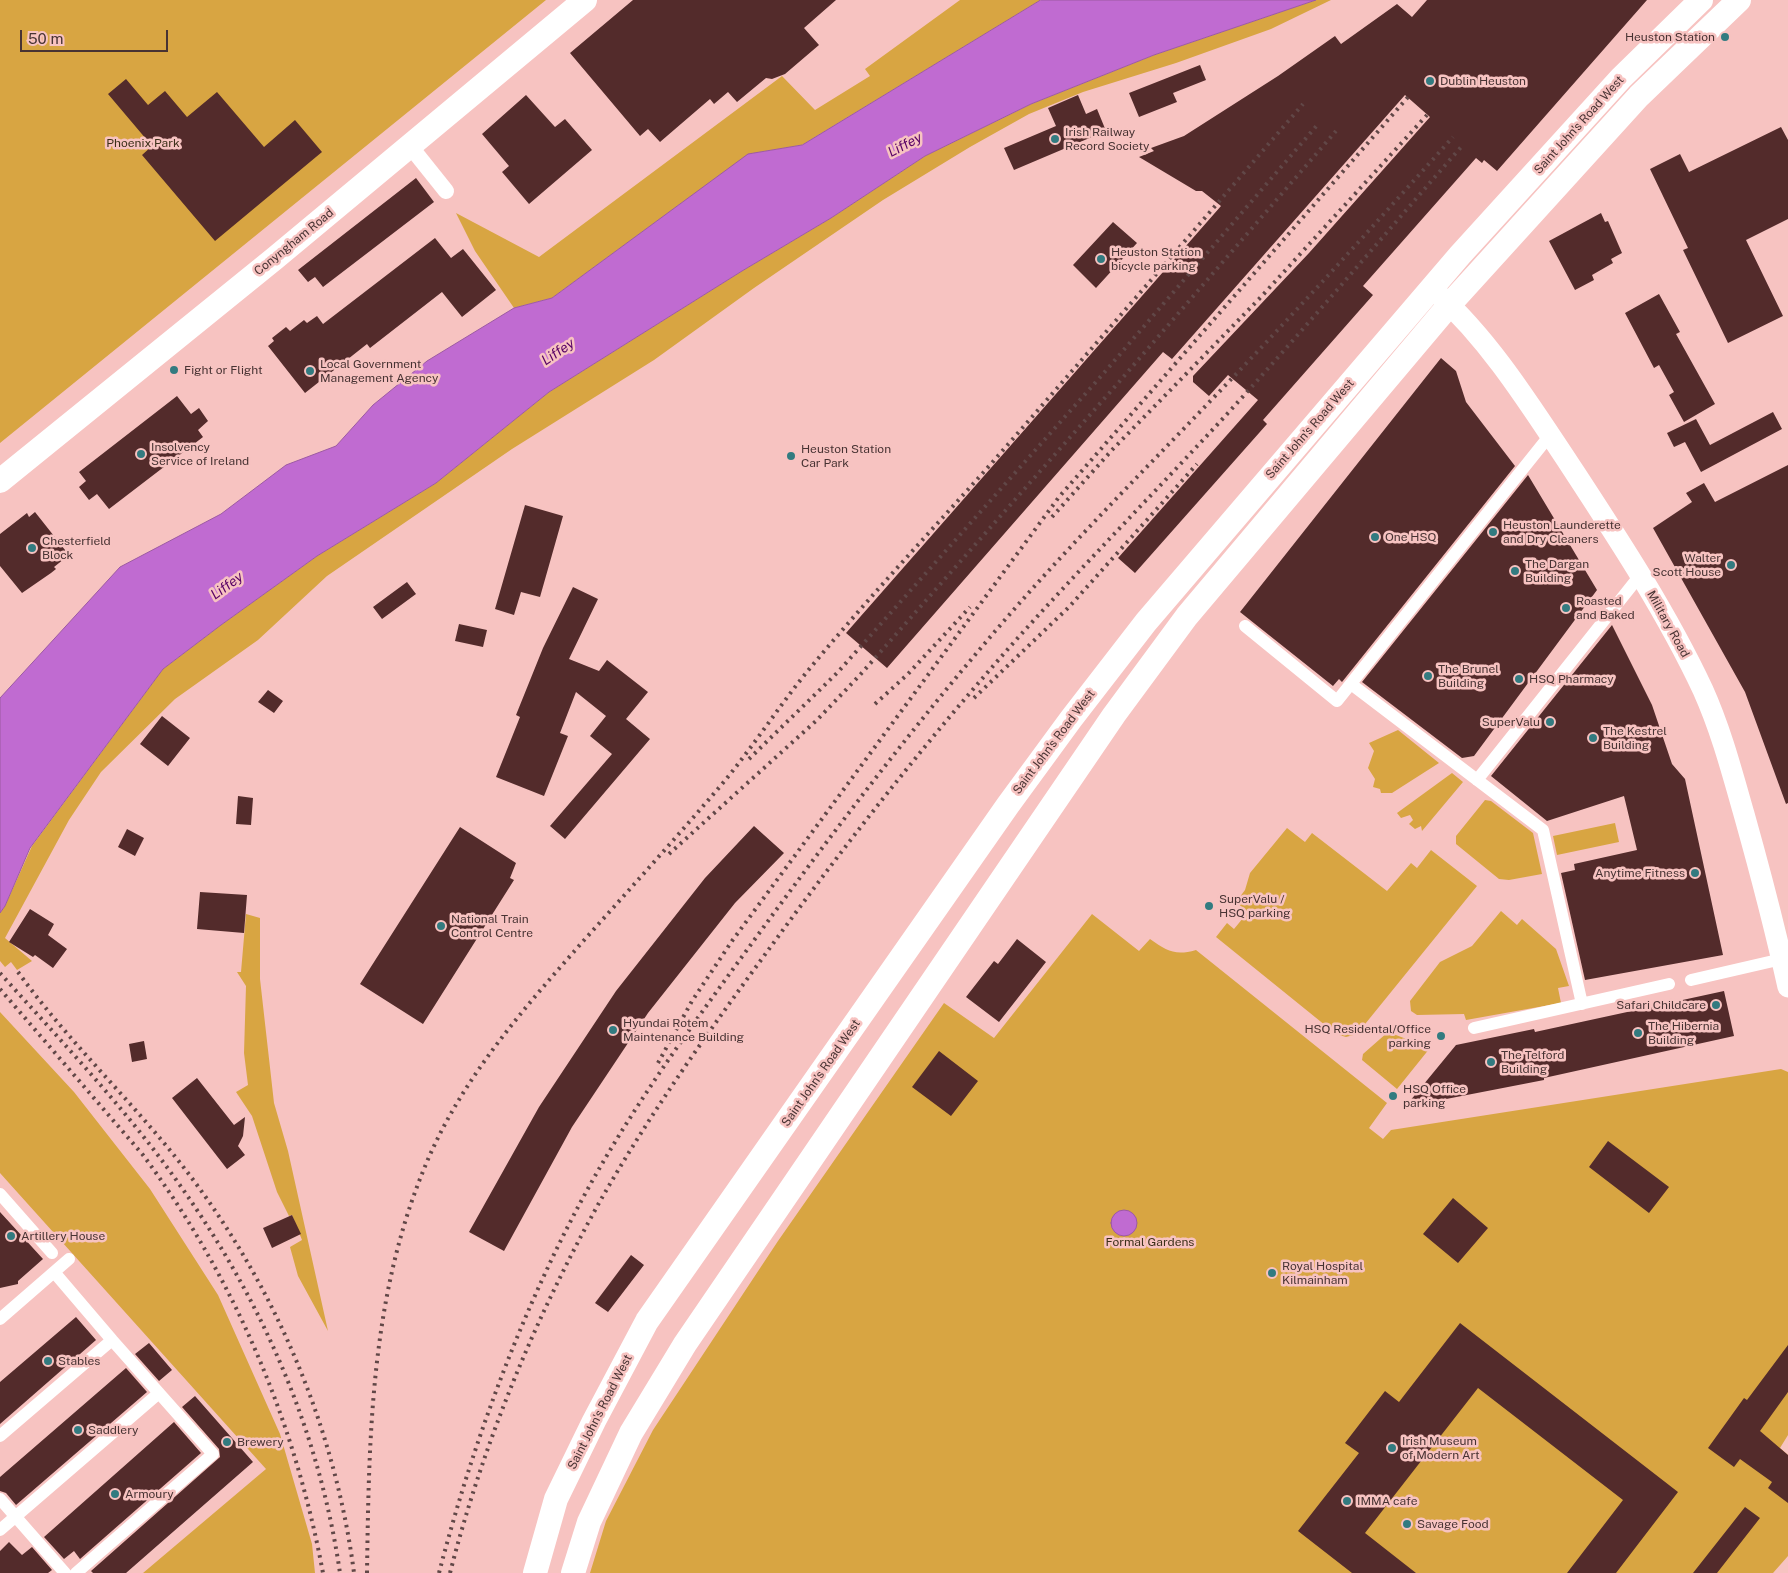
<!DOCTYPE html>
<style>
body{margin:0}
#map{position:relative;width:1788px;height:1573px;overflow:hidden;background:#f7c3c1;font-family:"Public Sans",sans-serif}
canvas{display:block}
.scale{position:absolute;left:20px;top:30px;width:148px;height:22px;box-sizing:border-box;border:2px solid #483333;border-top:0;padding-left:6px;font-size:15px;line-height:18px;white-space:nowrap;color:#483333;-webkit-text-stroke:4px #f7c3c1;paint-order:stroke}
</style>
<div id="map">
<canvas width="1788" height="1573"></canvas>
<div class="scale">50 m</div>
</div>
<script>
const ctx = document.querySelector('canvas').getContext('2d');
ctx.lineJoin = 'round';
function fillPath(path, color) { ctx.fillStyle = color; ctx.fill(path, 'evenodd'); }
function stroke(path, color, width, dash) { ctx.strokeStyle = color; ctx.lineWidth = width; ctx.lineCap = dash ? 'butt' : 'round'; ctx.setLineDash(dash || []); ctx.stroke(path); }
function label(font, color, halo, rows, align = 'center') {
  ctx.font = font + ' "Public Sans",sans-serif'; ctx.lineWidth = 5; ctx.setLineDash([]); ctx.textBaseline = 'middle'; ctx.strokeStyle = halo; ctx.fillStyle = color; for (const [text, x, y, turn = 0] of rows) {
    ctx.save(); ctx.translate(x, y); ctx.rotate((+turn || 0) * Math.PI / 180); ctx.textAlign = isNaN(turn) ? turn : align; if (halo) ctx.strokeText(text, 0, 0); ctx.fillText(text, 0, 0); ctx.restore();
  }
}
fillPath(new Path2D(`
 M 0,0 L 546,0 L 0,443 Z
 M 960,0 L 1041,0 L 802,145 L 749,154 L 552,298 L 514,308 L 475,251 L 456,213 L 539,257 L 782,76 L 815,110 L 870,76 L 865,69 Z
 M 1316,0 L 1331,0 L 1271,29 L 1176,63 L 1083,92 L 1029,114 L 970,147 L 883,200 L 754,288 L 654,360 L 512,449 L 327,576 L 258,640 L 175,699 L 101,772 L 69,820 L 5,938 L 32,961 L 17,970 L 11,962 L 5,967 L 0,961 L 0,913 L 5,906 L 32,846 L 163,669 L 221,625 L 317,556 L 436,483 L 549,392 L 742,271 L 831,218 L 925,156 L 1031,104 L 1154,55 Z
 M 1398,730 L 1439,763 L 1392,793 L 1381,793 L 1380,789 L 1373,787 L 1375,779 L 1368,768 L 1374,751 L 1369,743 Z
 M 1452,773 L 1463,782 L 1422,831 L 1421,826 L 1415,829 L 1409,824 L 1413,820 L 1410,815 L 1401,818 L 1397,813 Z
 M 1485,800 L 1491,801 L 1533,833 L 1542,874 L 1509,880 L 1499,879 L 1456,844 L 1456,836 Z
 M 1615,823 L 1619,842 L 1557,855 L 1553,836 Z
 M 1287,828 L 1305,842 L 1312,833 L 1387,891 L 1411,863 L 1417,868 L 1431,850 L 1477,886 L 1357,1034 L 1346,1037 L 1336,1034 L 1216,937 L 1227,923 L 1234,929 L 1248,912 L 1236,902 L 1245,890 L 1250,873 Z
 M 1501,911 L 1517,925 L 1522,919 L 1556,949 L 1569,986 L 1558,988 L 1561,1003 L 1466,1020 L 1464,1014 L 1417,1015 L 1411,1011 L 1410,1001 L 1440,962 L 1472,946 Z
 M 246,914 L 260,918 L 260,979 L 274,1103 L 288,1151 L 328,1331 L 298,1276 L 290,1247 L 302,1240 L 292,1215 L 289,1216 L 277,1192 L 252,1116 L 236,1092 L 248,1085 L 244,1053 L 246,986 L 237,972 L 241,972 Z
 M 1092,914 L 1139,951 L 1150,939 C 1167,951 1175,956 1196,950 L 1387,1103 L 1369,1128 L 1383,1139 L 1391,1130 L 1781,1069 L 1788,1072 L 1788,1435 L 1780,1448 L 1788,1455 L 1788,1556 L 1773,1573 L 590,1573 L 606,1521 L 653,1430 L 778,1241 L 944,1003 L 994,1038 Z
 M 0,1012 L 74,1092 L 150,1189 L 218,1295 L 280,1434 L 312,1544 L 315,1573 L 143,1573 L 266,1469 L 0,1173 Z
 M 1388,1032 L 1430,1048 L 1397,1089 L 1362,1060 L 1363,1054 Z`), '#d8a542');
const water = new Path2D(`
 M 1041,0 L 1316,0 L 1154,55 L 1031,104 L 925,156 L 831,218 L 742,271 L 549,392 L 436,483 L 317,556 L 221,625 L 163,669 L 30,848 L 5,906 L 0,913 L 0,698 L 120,567 L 221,514 L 286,465 L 336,446 L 373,405 L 427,361 L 514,308 L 552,298 L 748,154 L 802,145 Z
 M1111 1223a13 13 0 1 1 26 0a13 13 0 1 1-26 0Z`);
fillPath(water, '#c06bd1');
stroke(water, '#9c5aa2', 1);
fillPath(new Path2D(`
 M 633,0 L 836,0 L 804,28 L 819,45 L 785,74 L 772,79 L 766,78 L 737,102 L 728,92 L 714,104 L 710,99 L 660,142 L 648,129 L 640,136 L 570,53 Z
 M 1427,0 L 1647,0 L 1497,171 L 1484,160 L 1482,163 L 1476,158 L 1363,286 L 1373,295 L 1263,420 L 1267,424 L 1135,573 L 1118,558 L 1258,400 L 1228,375 L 1209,396 L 1193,382 L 1193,376 L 1309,253 L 1430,117 L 1405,95 L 1172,359 L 1163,352 L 887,668 L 846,633 L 1221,206 L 1202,191 L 1196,191 L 1139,157 L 1154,151 L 1151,148 L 1184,136 L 1278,76 L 1335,36 L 1341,44 L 1397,4 L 1412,17 Z
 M 1200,65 L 1206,80 L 1173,93 L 1177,102 L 1139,117 L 1129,93 Z
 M 126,79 L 148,105 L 165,91 L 187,117 L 217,92 L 264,147 L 295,120 L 322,152 L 215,241 L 142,155 L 152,146 L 108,94 Z
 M 526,95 L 555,127 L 565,119 L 592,150 L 529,204 L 502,172 L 509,166 L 482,134 Z
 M 1078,95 L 1086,114 L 1097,109 L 1106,131 L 1014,170 L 1004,148 L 1056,126 L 1048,108 Z
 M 1781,127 L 1788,140 L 1788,219 L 1746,240 L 1783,316 L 1728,343 L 1683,250 L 1688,248 L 1650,169 L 1680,154 L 1689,172 Z
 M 416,178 L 434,202 L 323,287 L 315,277 L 308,282 L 298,270 Z
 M 1601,213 L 1605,222 L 1608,221 L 1622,253 L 1611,259 L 1613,263 L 1592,275 L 1594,280 L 1575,290 L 1549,241 Z
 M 1113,222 L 1137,243 L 1096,288 L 1073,265 Z
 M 435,238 L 451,258 L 463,249 L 496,290 L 462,317 L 442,292 L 370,348 L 367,344 L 305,393 L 268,346 L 274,341 L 272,338 L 286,327 L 290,331 L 304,320 L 307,323 L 317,316 L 323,324 Z
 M 1659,294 L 1680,332 L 1676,334 L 1715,404 L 1684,422 L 1669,395 L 1674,392 L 1659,365 L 1654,368 L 1625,313 Z
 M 1441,358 L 1456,371 L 1466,402 L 1515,466 L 1342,682 L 1339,679 L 1333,686 L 1240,612 Z
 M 177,396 L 191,414 L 199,408 L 208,421 L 198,430 L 203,437 L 109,509 L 97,494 L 89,500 L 79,487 L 86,481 L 79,472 Z
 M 1773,412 L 1782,429 L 1701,472 L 1685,442 L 1674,447 L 1667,433 L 1696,419 L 1710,445 Z
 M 1788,465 L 1788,803 L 1786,804 L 1745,692 L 1653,528 L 1692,502 L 1686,493 L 1704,483 L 1715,502 Z
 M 1528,475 L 1597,590 L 1474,756 L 1462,758 L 1362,682 Z
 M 525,505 L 563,516 L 540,597 L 521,592 L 514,615 L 495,609 Z
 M 35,512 L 69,555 L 54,567 L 56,569 L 51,573 L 22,593 L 0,566 L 0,534 L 27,513 L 29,517 Z
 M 407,582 L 416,594 L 382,619 L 373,607 Z
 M 573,587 L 598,599 L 569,659 L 599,671 L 607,660 L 648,692 L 626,719 L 650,739 L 565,839 L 550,826 L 612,754 L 590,736 L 606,716 L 576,692 L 560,733 L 568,736 L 544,796 L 496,777 L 520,717 L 516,715 L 543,648 Z
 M 459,624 L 487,630 L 483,647 L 455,641 Z
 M 1612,625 L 1652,705 L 1672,764 L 1685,779 L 1723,955 L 1585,980 L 1561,873 L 1575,870 L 1574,864 L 1637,850 L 1624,796 L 1547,821 L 1491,776 Z
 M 268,690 L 283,701 L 274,713 L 258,702 Z
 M 162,716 L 190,738 L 168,766 L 140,744 Z
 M 238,796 L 253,798 L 251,825 L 236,824 Z
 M 754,826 L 784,853 L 735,903 L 648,1013 L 572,1127 L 504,1251 L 469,1232 L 539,1107 L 616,991 L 705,878 Z
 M 460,827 L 516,863 L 510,878 L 514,880 L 423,1024 L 360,984 Z
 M 127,829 L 144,838 L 135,856 L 118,847 Z
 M 200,892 L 247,895 L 244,933 L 197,929 Z
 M 30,909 L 54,924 L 48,935 L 67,949 L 53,968 L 35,955 L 33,957 L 9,942 Z
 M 1017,939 L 1046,962 L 999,1022 L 966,997 L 994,961 L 998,964 Z
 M 1724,991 L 1734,1036 L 1544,1078 L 1544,1080 L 1405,1107 L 1456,1045 L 1534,1029 L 1535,1032 Z
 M 144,1041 L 147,1059 L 132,1062 L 129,1044 Z
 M 939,1051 L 978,1081 L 951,1116 L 912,1087 Z
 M 197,1078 L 234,1125 L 245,1117 L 243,1136 L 238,1146 L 245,1155 L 227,1169 L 172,1098 Z
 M 1608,1141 L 1669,1187 L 1649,1213 L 1589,1167 Z
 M 1453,1198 L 1488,1228 L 1458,1263 L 1423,1234 Z
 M 0,1212 L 43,1259 L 18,1281 L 18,1284 L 0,1288 Z
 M 292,1215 L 301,1234 L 272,1248 L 263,1228 Z
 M 631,1255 L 644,1265 L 608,1312 L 595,1303 Z
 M 76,1317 L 96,1340 L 0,1424 L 0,1382 Z
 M 1460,1323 L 1678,1492 L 1616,1573 L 1567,1573 L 1623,1500 L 1478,1388 L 1365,1533 L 1416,1573 L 1352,1573 L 1298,1531 L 1359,1453 L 1345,1443 L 1385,1391 L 1399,1402 Z
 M 149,1343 L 172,1370 L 159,1381 L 135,1354 Z
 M 1788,1345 L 1788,1392 L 1760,1431 L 1788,1455 L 1788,1503 L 1768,1488 L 1772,1482 L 1740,1459 L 1734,1467 L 1708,1448 L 1744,1398 L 1747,1400 Z
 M 126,1368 L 147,1392 L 16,1505 L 6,1493 L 0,1491 L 0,1477 Z
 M 195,1396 L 253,1462 L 126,1573 L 93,1573 L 91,1571 L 220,1457 L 219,1449 L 182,1407 Z
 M 174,1422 L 201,1453 L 80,1559 L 74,1551 L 64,1559 L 44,1537 Z
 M 1745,1507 L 1760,1518 L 1717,1573 L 1693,1573 Z
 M 9,1542 L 22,1555 L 32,1547 L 52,1570 L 48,1573 L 0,1573 L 0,1551 Z`), '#532b2b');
stroke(new Path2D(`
 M 1245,626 L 1337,701 L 1550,435
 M 1351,684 L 1543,830 L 1582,1004
 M 1477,780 L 1641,574
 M 1691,980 L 1782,959
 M 1474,1028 L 1669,984
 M 0,1194 L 52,1253
 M 0,1319 L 69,1259
 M 0,1436 L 112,1340 L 54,1272
 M 0,1499 L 65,1573
 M 0,1530 L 159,1393
 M 76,1573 L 213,1454 L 112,1340`), '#fff', 12);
stroke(new Path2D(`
 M 410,146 L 446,191`), '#fff', 16);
stroke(new Path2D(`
 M 1438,294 C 1489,340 1528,402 1566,459 C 1615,534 1665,609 1703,690 C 1721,730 1732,772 1744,814 C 1760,871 1775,928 1788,987`), '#fff', 21);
stroke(new Path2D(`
 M 0,481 L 274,259 L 585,0
 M 535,1573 L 556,1499 L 594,1421 L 647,1321 L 1008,805 L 1071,719 L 1146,622 L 1460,255 L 1621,78 L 1701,0
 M 573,1573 L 589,1522 L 631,1433 L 685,1344 L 1114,715 L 1187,616 L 1450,304 L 1639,96 L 1739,0`), '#fff', 24);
stroke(new Path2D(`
 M 1052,517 L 1112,450 L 1261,297 L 1427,115
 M 974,698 L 1069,607 L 1197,464
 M 875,704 L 908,674 L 970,607
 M 749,759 L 838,672 L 1103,374 L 1319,123
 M 669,854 L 817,720 L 860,675 L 1119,382 L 1336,131
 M 18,972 C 67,1040 129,1098 181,1164 C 273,1281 335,1426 354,1573
 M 0,973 C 52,1031 106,1088 154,1150 C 250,1275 317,1416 340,1573
 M 0,989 L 143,1155 C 235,1279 295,1422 323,1573
 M 658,1063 L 692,1001 L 732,941 L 1059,497 L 1408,97
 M 367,1573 C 369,1431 371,1290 429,1157 C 466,1073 526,1006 586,938 C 630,889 674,840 717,790 C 753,748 781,702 816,661 C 872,594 932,530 990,465 C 1095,345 1199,225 1303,104
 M 439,1573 C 476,1430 533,1279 609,1152 C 658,1070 715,994 771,917 C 840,823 911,730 986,642 C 1059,555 1139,476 1217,394 C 1298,310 1375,224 1453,137
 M 450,1573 C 483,1444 534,1320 599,1203 C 650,1113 711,1028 772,945 C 849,839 929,738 1016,640 C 1085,563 1158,489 1228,413 C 1308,325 1384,235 1462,146`), '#614747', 4, [2.5, 5]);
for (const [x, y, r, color] of [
 [1725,37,5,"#327b80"],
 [1430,81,5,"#327b80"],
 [1055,139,5,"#327b80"],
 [1101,259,5,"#327b80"],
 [174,370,5,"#327b80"],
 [310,371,5,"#327b80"],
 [141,454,5,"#327b80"],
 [791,456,5,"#327b80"],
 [1493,532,5,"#327b80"],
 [1375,537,5,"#327b80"],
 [32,548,5,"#327b80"],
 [1731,565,5,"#327b80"],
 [1515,571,5,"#327b80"],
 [1566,608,5,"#327b80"],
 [1428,676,5,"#327b80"],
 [1519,679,5,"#327b80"],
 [1550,722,5,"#327b80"],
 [1593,738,5,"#327b80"],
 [1695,873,5,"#327b80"],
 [1209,906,5,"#327b80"],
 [441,926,5,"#327b80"],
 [1716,1005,5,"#327b80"],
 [613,1030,5,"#327b80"],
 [1638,1033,5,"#327b80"],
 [1441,1036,5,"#327b80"],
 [1491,1062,5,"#327b80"],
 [1393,1096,5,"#327b80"],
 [11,1236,5,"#327b80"],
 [1272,1273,5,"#327b80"],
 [48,1361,5,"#327b80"],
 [78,1430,5,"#327b80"],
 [227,1442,5,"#327b80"],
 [1392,1448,5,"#327b80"],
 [115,1494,5,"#327b80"],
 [1347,1501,5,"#327b80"],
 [1407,1524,5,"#327b80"]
]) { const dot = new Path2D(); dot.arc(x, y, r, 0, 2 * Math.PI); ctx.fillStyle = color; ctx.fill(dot); stroke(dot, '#f7c3c1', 2); }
label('12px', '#483333', '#f7c3c1', [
 ["Heuston Station",1715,37,"right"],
 ["Dublin Heuston",1440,81],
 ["Irish Railway",1065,132],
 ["Record Society",1065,146],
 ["Heuston Station",1111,252],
 ["bicycle parking",1111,266],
 ["Local Government",320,364],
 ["Management Agency",320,378],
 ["Fight or Flight",184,370],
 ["Insolvency",151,447],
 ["Service of Ireland",151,461],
 ["Heuston Station",801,449],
 ["Car Park",801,463],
 ["Heuston Launderette",1503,525],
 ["and Dry Cleaners",1503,539],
 ["One HSQ",1385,537],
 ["Chesterfield",42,541],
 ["Block",42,555],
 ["Walter",1721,558,"right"],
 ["Scott House",1721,572,"right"],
 ["The Dargan",1525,564],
 ["Building",1525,578],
 ["Roasted",1576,601],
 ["and Baked",1576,615],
 ["The Brunel",1438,669],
 ["Building",1438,683],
 ["HSQ Pharmacy",1529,679],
 ["SuperValu",1540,722,"right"],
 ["The Kestrel",1603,731],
 ["Building",1603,745],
 ["Anytime Fitness",1685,873,"right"],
 ["SuperValu /",1219,899],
 ["HSQ parking",1219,913],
 ["National Train",451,919],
 ["Control Centre",451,933],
 ["Safari Childcare",1706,1005,"right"],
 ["Hyundai Rotem",623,1023],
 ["Maintenance Building",623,1037],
 ["The Hibernia",1648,1026],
 ["Building",1648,1040],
 ["HSQ Residental/Office",1431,1029,"right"],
 ["parking",1431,1043,"right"],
 ["The Telford",1501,1055],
 ["Building",1501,1069],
 ["HSQ Office",1403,1089],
 ["parking",1403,1103],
 ["Artillery House",21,1236],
 ["Royal Hospital",1282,1266],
 ["Kilmainham",1282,1280],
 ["Stables",58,1361],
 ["Saddlery",88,1430],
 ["Irish Museum",1402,1441],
 ["of Modern Art",1402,1455],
 ["Brewery",237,1442],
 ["Armoury",125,1494],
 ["IMMA cafe",1357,1501],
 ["Savage Food",1417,1524]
], 'left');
label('12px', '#483333', '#f7c3c1', [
 ["Saint John's Road West",1579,125,-48],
 ["Conyngham Road",294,242,-39],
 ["Saint John's Road West",1310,429,-49],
 ["Military Road",1668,624,61],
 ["Saint John's Road West",1054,742,-53],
 ["Saint John's Road West",821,1073,-55],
 ["Saint John's Road West",600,1412,-63]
]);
label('12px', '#3c3019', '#f7c3c1', [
 ["Phoenix Park",143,143],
 ["Formal Gardens",1150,1242]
]);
label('italic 14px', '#570065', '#f7c3c1', [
 ["Liffey",905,145,-28],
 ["Liffey",558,352,-34],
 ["Liffey",227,586,-36]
]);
</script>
